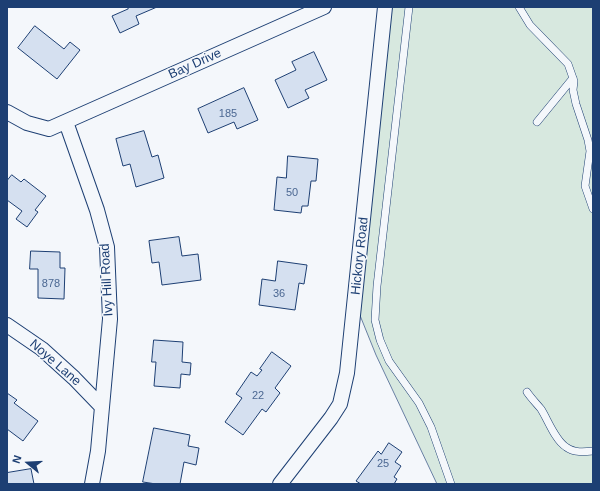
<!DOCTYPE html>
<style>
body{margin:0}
#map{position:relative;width:600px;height:491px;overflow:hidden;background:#f4f7fb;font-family:Arial,sans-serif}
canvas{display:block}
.frame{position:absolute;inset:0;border:8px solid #1d3f73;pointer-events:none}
.north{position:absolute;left:8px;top:443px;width:40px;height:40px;-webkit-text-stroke:3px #f4f7fb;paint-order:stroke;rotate:288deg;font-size:11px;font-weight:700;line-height:16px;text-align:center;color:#1d3f73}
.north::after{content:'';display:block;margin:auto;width:14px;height:18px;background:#1d3f73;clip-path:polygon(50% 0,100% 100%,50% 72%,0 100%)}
</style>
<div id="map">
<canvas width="600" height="491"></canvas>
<div class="frame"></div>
<div class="north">N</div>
</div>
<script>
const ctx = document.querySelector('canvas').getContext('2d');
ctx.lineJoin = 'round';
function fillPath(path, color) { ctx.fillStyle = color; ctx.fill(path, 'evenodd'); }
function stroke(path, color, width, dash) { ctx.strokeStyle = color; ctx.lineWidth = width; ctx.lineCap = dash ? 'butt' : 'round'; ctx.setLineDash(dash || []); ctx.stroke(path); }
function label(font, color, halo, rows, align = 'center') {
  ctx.font = font + ' Arial,sans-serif'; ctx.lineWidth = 3; ctx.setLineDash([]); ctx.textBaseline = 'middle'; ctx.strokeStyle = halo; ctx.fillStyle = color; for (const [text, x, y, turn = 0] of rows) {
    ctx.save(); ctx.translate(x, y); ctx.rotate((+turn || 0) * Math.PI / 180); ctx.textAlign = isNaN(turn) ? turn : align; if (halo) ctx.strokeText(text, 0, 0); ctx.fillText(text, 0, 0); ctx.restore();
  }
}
const green = new Path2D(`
 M 389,7 L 593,7 L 593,484 L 437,484 L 376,355 L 355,303 Z`);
fillPath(green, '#d7e8df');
stroke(green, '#687fa3', 1);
const building = new Path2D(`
 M 127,7 L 157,7 L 136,16 L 139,24 L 120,33 L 112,16 L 128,9 Z
 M 35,26 L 64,49 L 70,42 L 80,50 L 57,79 L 18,48 Z
 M 314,52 L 327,80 L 305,90 L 309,98 L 288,108 L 275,80 L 296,70 L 292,62 Z
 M 244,88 L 258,120 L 237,129 L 234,122 L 208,133 L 198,109 Z
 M 144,131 L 152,157 L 158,155 L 164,178 L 136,187 L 130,164 L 123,166 L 116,139 Z
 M 288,156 L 318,159 L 316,181 L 311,181 L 308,206 L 302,206 L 301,213 L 274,210 L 277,177 L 286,178 Z
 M 12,175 L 21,182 L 24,179 L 46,196 L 35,210 L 38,212 L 27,227 L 16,219 L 22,211 L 7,200 L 7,181 Z
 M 179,237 L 182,256 L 198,254 L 201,280 L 162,285 L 159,262 L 152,263 L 149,241 Z
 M 31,251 L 60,252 L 60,268 L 65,268 L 64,299 L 38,298 L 38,269 L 30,269 Z
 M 278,261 L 307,265 L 304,284 L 299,283 L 295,310 L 259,305 L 262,279 L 275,281 Z
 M 154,340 L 183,342 L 182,362 L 191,363 L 190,375 L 181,374 L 180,388 L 154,386 L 156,362 L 152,362 Z
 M 272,352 L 291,366 L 275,388 L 280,393 L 266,412 L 262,409 L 243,435 L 225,422 L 242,398 L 236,394 L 251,372 L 257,376 L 262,370 L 260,369 Z
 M 7,393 L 17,400 L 14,403 L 38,421 L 23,441 L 7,429 Z
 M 154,428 L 190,435 L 188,446 L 199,448 L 196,465 L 184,462 L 180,484 L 156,484 L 143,482 Z
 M 389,443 L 402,452 L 395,462 L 401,466 L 394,477 L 397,479 L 394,484 L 361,484 L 356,481 L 378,451 L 381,454 Z
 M 31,469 L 34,484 L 7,484 L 7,473 Z`);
fillPath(building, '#d5e0f0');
stroke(building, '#1d3f73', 1);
const service = new Path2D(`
 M 409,7 L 377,286 L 375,320 L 380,340 L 389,361 L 419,403 L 431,427 L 451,484
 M 519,7 L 530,25 L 568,64 L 574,81 L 573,90 L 576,104 L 588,140 L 590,151 L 585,186 L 593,209
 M 537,122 L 573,78
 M 527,392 C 531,398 536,403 541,409 C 548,420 555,440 566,447 C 574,453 584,452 593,451`);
const minor = new Path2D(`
 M 7,112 L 27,123 L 49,129 L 324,7
 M 66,122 L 97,210 L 107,247 L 110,319 L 98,451 L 92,484
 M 7,325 L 42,349 L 74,378 L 101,406
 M 280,484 L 331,418 L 340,404 L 347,373 L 385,7`);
stroke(service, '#1d3f73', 8);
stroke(minor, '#1d3f73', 16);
stroke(service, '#f4f7fb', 7);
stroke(minor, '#f4f7fb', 14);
label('11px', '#4b6792', null, [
 ["185",228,114],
 ["50",292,193],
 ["878",51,284],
 ["36",279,294],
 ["22",258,396],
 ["25",383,464]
]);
label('13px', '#1d3f73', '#f4f7fb', [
 ["Bay Drive",195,64,-24],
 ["Hickory Road",360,256,-84],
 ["Ivy Hill Road",107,280,-93],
 ["Noye Lane",55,363,41]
]);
</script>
